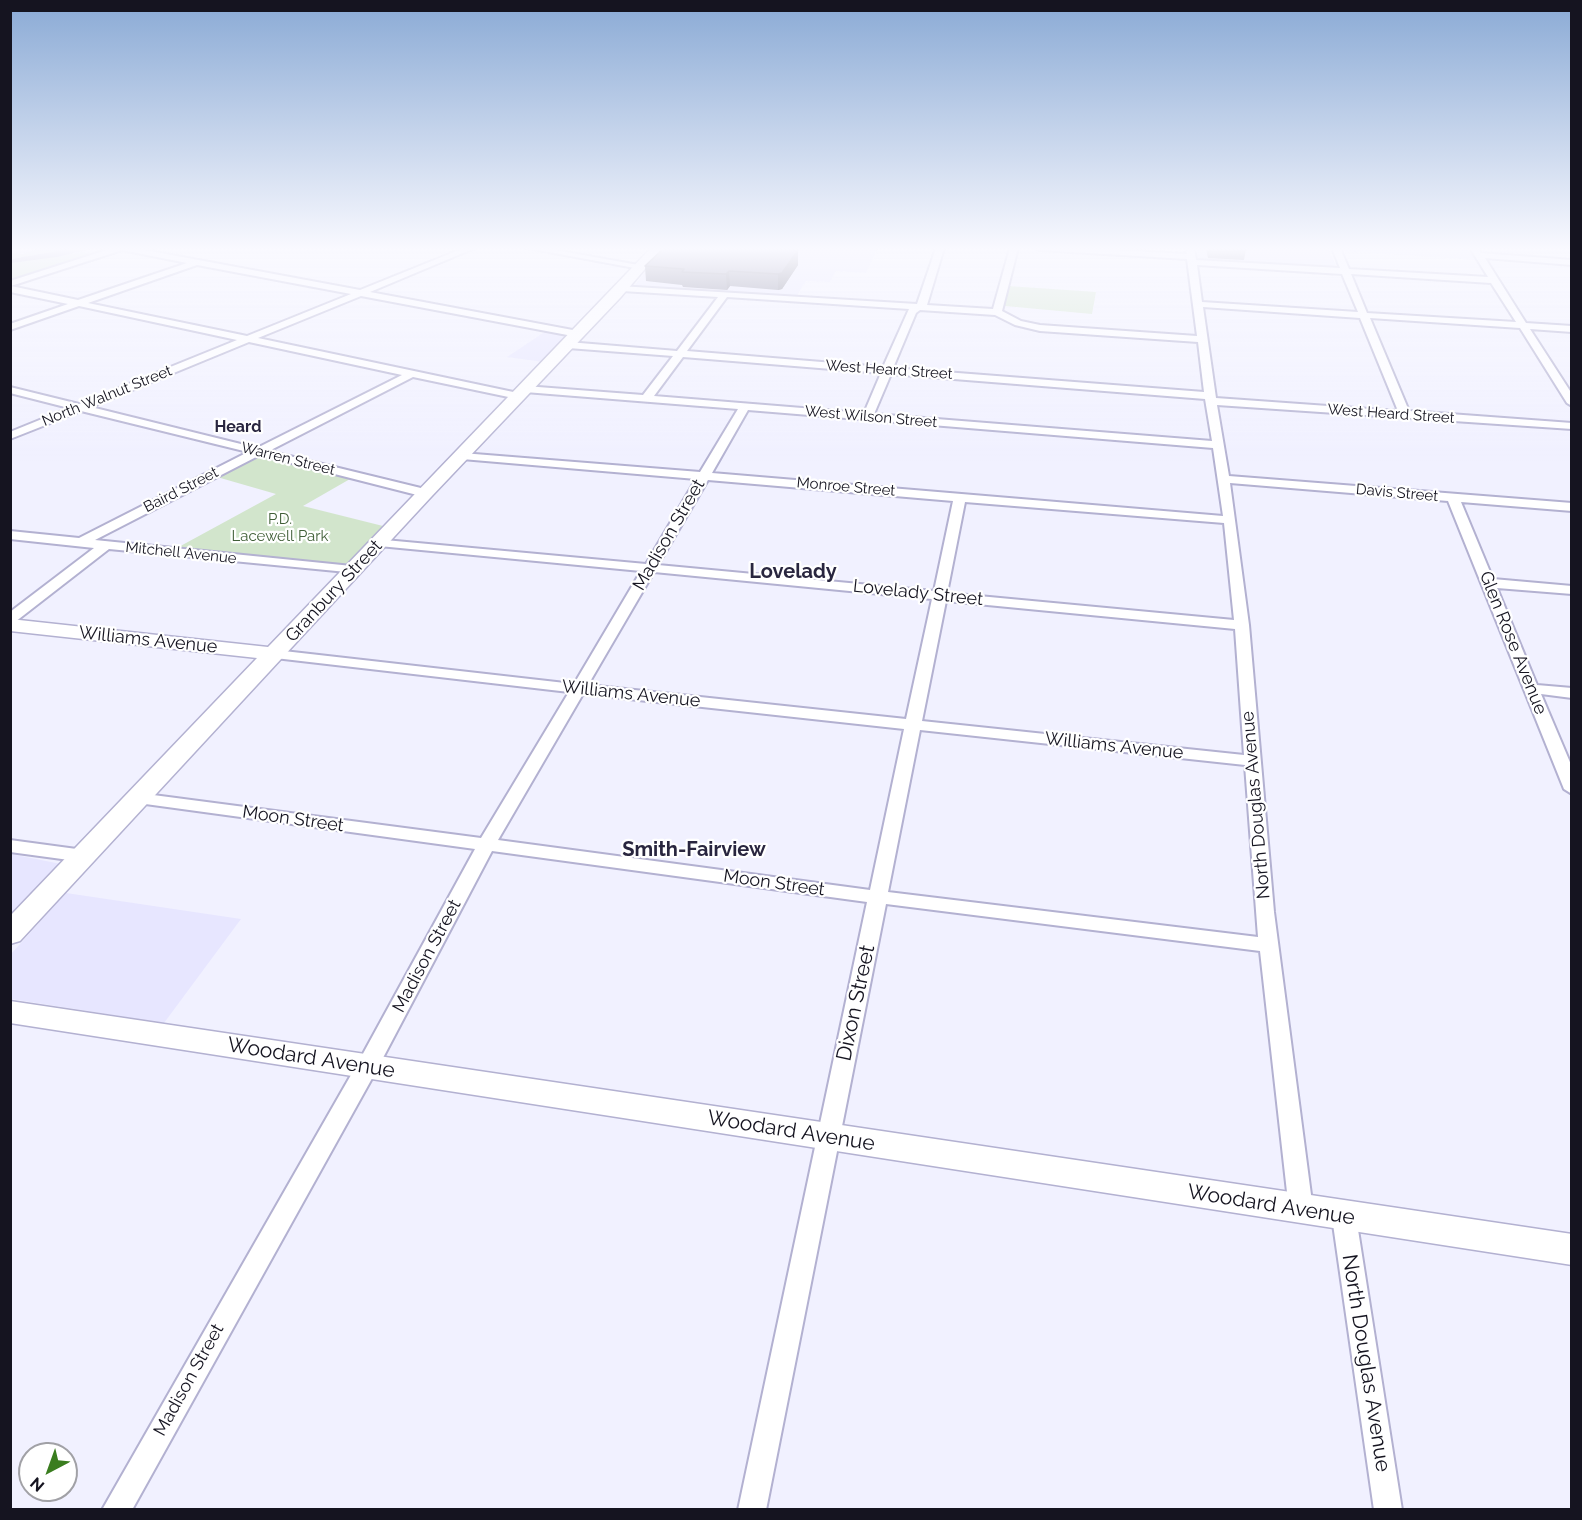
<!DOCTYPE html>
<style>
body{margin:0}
#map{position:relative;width:1582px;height:1520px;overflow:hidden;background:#f1f1ff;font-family:Raleway,sans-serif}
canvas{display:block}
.frame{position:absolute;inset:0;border:12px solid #151420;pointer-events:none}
.north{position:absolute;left:18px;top:1442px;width:60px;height:60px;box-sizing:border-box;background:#fff;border:2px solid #a1a1a6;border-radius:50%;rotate:221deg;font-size:16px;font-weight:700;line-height:24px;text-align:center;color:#151420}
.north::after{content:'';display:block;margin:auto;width:21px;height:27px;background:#3a7d1f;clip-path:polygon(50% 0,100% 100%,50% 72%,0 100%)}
</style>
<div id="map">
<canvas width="1582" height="1520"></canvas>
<div class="frame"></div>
<div class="north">N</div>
</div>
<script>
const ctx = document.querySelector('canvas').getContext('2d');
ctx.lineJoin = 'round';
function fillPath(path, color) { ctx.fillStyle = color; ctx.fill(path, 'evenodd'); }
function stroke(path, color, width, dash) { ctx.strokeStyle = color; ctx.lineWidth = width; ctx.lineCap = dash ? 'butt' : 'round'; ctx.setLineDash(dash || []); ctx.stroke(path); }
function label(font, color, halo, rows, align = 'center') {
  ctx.font = font + ' Raleway,sans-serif'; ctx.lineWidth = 4.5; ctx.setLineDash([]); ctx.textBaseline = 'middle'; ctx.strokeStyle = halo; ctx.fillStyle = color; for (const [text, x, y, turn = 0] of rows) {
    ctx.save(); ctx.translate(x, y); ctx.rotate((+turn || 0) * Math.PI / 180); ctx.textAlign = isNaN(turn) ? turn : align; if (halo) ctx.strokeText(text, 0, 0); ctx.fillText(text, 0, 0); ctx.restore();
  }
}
fillPath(new Path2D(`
 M 664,248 L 878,248 L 866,273 L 836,271 L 830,282 L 806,281 L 796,297 L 634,286 Z
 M 1196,248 L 1328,248 L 1337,268 L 1199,260 Z
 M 1341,248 L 1469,248 L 1476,260 L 1342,251 Z
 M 546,331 L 568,335 L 543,362 L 507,357 Z
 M 11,854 L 61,864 L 11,918 Z
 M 66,893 L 241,919 L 164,1023 L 11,999 L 11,954 Z`), '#e7e6ff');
fillPath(new Path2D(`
 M 41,248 L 70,250 L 11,259 L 10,252 L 22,254 Z
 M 82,252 L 93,254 L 11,282 L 10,263 Z
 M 1008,286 L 1096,292 L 1092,314 L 1005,306 L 1003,305 Z
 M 258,456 L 350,479 L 303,506 L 383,526 L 349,563 L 341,565 L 175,549 L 276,494 L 217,477 Z`), '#d2e5cc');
fillPath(new Path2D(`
 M 76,248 L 95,248 L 57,257 L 11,263 L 11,259 Z`), '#9d9cb8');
const street = new Path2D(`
 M 113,248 L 134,248 L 360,290 L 464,248 L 475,248 L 370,292 L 578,331 L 583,334 L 578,337 L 361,296 L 258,338 L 518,393 L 523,396 L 518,399 L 413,377 L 269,451 L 429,490 L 429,496 L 425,497 L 260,455 L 95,540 L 352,566 L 359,570 L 357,573 L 109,549 L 15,622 L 10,623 L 10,612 L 94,548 L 10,539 L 10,531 L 79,538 L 248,452 L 81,411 L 10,439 L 10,432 L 69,408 L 10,393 L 10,387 L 79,404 L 237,340 L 79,306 L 10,330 L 10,324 L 68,304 L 10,292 L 10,281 ZM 122,250 L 187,263 L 78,300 L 11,286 ZM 197,265 L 351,294 L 247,336 L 88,303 ZM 249,342 L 402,375 L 257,448 L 91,407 Z
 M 527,248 L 544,248 L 644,266 L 640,269 Z
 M 936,248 L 944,248 L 927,305 L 993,309 L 1010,248 L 1018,248 L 1002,311 L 1021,321 L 1040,325 L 1197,336 L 1187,259 L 1039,250 L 1035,248 L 1077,248 L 1187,254 L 1186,248 L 1194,248 L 1196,260 L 1340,268 L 1332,248 L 1340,248 L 1349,269 L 1488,277 L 1470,248 L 1478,248 L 1481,253 L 1572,260 L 1572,265 L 1485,258 L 1526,323 L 1572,326 L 1572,332 L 1530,329 L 1572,394 L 1572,406 L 1567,403 L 1520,328 L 1370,318 L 1409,411 L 1572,423 L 1572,429 L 1217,405 L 1229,476 L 1572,503 L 1572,511 L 1461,502 L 1493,579 L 1572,586 L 1572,594 L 1497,588 L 1537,685 L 1572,688 L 1572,698 L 1541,694 L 1572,767 L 1572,794 L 1564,789 L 1448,501 L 1230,483 L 1249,625 L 1274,912 L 1313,1210 L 1309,1217 L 1301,1220 L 1293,1217 L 1289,1210 L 1260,951 L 886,904 L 766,1510 L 738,1510 L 867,902 L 492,851 L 375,1073 L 132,1510 L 102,1510 L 359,1061 L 475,849 L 138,803 L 132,802 L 129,798 L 132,794 L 138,793 L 481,838 L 569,692 L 275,658 L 268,654 L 270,651 L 275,650 L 574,684 L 641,571 L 379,546 L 373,542 L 374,539 L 646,564 L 696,479 L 462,459 L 456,456 L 462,453 L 700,472 L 738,409 L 525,392 L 520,389 L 525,386 L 643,395 L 673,356 L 568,348 L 563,345 L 568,342 L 677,351 L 718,297 L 622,291 L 619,290 L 619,286 L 917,304 ZM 1197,265 L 1342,274 L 1358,312 L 1202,302 ZM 1351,274 L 1491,283 L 1516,322 L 1367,313 ZM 727,297 L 909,309 L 883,367 L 687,351 ZM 1203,307 L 1360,318 L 1398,411 L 1216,398 ZM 920,310 L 995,315 L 1015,325 L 1040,331 L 1198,342 L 1204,392 L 893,368 L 916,313 ZM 683,357 L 881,373 L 864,413 L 654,396 ZM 891,374 L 1205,399 L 1212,441 L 874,414 ZM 748,410 L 1213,448 L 1223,516 L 712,473 ZM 708,480 L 953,501 L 934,591 L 658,565 ZM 965,502 L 1224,523 L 1234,620 L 947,593 ZM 654,572 L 932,599 L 906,719 L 588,685 ZM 946,601 L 1235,629 L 1244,755 L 922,721 ZM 583,694 L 904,729 L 870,890 L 498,840 ZM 920,730 L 1245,765 L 1258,937 L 888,892 Z
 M 10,840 L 84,850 L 90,852 L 93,856 L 90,860 L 84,862 L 10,852 Z
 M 1344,1207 L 1352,1210 L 1356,1217 L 1402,1510 L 1374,1510 L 1332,1217 L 1336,1210 Z`);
const secondary = new Path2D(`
 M 651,248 L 663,248 L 620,298 L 431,497 L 20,941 L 10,944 L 10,916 L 257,658 L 10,631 L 10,619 L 268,647 Z
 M 10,1001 L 1572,1234 L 1572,1265 L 10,1023 Z`);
stroke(street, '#b3b1d1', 4);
stroke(secondary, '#b3b1d1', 3);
fillPath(street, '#fff');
fillPath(secondary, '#fff');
fillPath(new Path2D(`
 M 1206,248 L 1246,248 L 1246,250 L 1244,260 L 1208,258 Z
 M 798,250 L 798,265 L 782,289 L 778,290 L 730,286 L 727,290 L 683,287 L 682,285 L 646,281 L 645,266 Z`), '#66657e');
fillPath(new Path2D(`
 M 798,250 L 798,265 L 782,289 L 778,290 L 778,274 Z
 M 729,271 L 730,286 L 727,290 L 726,274 Z`), '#535266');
const building = new Path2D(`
 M 664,248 L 774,248 L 798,250 L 782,273 L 778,274 L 729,271 L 726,274 L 682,272 L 684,269 L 645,266 Z
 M 1209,248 L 1246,248 L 1246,250 L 1210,248 Z`);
fillPath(building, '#777592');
stroke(building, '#535266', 1.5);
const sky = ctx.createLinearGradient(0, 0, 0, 461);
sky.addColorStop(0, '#8aaad5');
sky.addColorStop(0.54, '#f9f9ff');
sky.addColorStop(1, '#f9f9ff00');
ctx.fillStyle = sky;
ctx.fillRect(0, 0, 1582, 461);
label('15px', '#151420', '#fff', [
 ["West Heard Street",889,370,4],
 ["North Walnut Street",107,396,-22],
 ["West Heard Street",1391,414,4],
 ["West Wilson Street",871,417,5],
 ["Warren Street",288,459,14],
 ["Monroe Street",846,487,5],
 ["Baird Street",181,490,-27],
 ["Davis Street",1397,493,5],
 ["Mitchell Avenue",181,553,6]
]);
label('15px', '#415f38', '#fff', [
 ["P.D.",280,519],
 ["Lacewell Park",280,536]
]);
label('bold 16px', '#29263f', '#fff', [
 ["Heard",238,427]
]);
label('18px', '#151420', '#fff', [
 ["Madison Street",669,535,-60],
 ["Granbury Street",334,591,-47],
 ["Lovelady Street",918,593,6],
 ["Williams Avenue",148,640,6],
 ["Glen Rose Avenue",1513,643,68],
 ["Williams Avenue",631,694,6],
 ["Williams Avenue",1114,746,6],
 ["North Douglas Avenue",1256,805,-95],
 ["Moon Street",293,819,8],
 ["Moon Street",774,883,8],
 ["Madison Street",427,956,-62],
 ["Madison Street",189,1380,-61]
]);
label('bold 20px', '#29263f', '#fff', [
 ["Lovelady",793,572],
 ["Smith-Fairview",694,850]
]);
label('21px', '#151420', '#fff', [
 ["Dixon Street",856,1003,-78],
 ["Woodard Avenue",311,1058,9],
 ["Woodard Avenue",791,1131,9],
 ["Woodard Avenue",1271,1205,9],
 ["North Douglas Avenue",1366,1363,81]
]);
</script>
